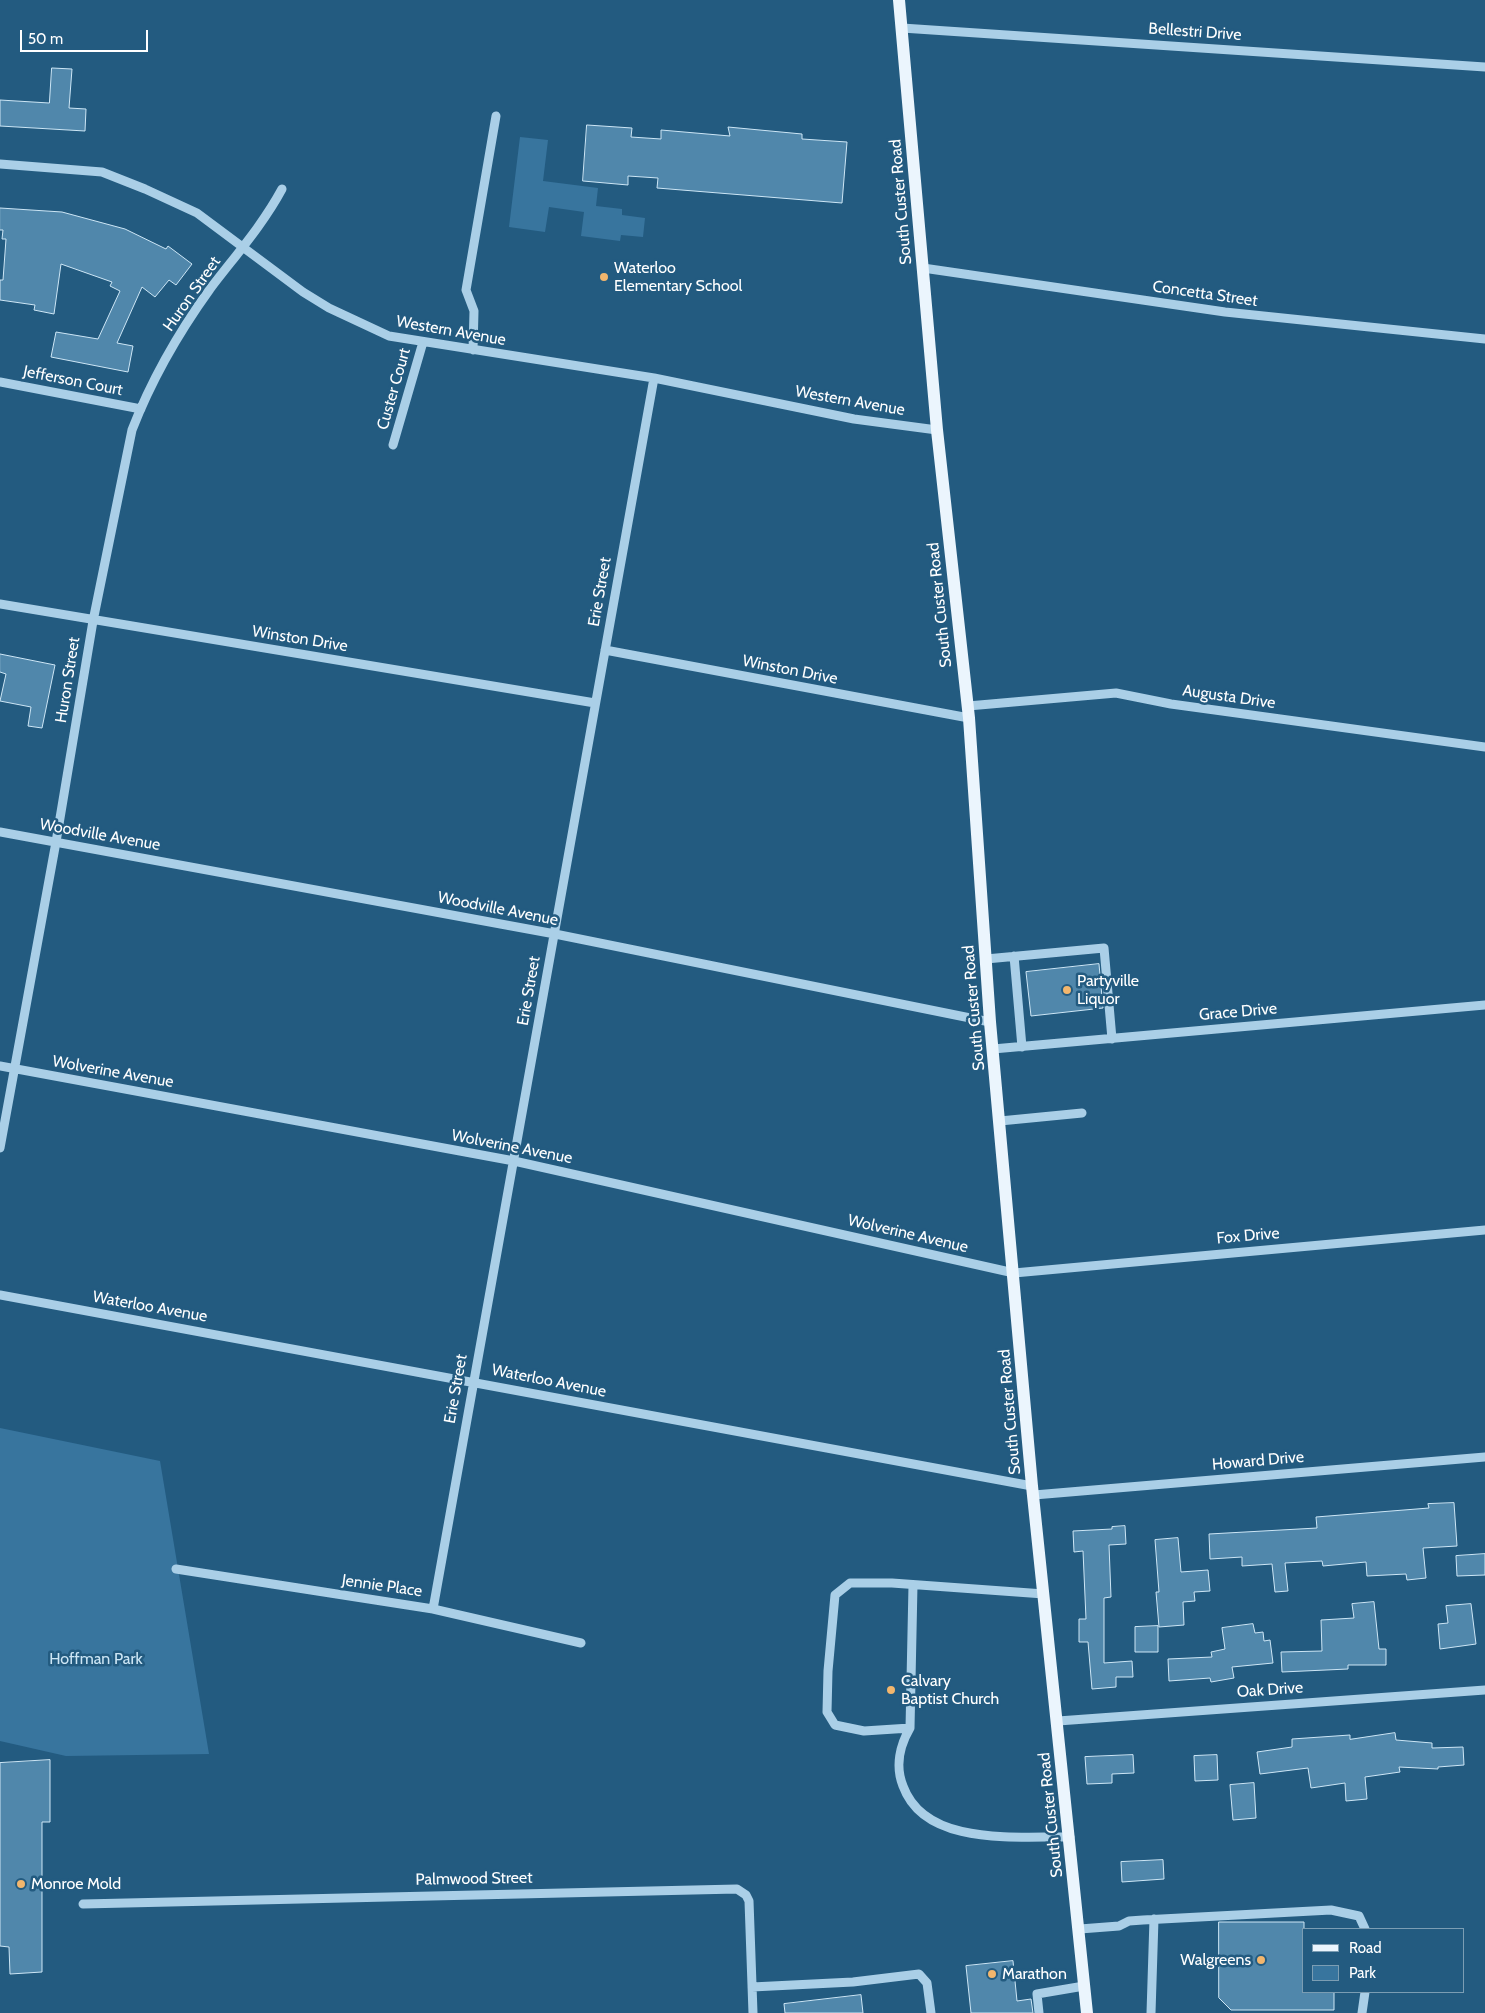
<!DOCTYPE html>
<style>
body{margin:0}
#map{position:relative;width:1485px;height:2013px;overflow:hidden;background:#235b80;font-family:Cabin,sans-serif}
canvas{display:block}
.legend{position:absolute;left:1302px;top:1928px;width:162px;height:65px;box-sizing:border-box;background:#235b80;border:1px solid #7b9db3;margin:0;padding:6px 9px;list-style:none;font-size:15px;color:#fff}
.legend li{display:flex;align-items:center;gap:10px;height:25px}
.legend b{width:25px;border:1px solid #7b9db3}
.scale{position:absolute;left:20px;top:30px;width:128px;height:22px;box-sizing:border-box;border:2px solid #fff;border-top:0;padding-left:6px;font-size:15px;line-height:18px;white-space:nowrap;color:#fff;-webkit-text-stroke:4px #235b80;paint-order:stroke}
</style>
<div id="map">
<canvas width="1485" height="2013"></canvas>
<ul class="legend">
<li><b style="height:6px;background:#ebf5fd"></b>Road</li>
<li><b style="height:14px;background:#38759e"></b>Park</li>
</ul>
<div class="scale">50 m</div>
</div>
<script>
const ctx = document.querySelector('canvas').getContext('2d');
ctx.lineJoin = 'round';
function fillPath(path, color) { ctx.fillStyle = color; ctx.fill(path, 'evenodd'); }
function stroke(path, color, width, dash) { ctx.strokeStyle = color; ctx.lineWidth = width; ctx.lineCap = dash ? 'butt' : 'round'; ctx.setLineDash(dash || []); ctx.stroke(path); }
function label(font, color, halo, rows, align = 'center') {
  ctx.font = font + ' Cabin,sans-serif'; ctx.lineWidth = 5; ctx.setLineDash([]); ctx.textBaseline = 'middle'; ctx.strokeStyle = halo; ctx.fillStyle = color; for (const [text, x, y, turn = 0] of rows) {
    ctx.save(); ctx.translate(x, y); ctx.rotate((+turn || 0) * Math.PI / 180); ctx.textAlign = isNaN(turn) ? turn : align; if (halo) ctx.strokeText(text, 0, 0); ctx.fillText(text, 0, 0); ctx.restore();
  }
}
fillPath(new Path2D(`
 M 520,137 L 548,140 L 543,181 L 598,188 L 596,206 L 622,209 L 622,215 L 645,218 L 643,237 L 621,235 L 620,241 L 581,236 L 584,212 L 549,207 L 545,232 L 509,227 Z
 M 0,1428 L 160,1461 L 209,1754 L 66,1756 L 0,1741 Z`), '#38759e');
const building = new Path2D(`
 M 52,68 L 72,69 L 69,108 L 86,109 L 85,131 L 0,126 L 0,100 L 49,103 Z
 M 587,125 L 632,128 L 631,137 L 661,139 L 661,130 L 730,136 L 728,127 L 802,134 L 802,139 L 847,142 L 842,203 L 657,188 L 658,178 L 628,176 L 628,185 L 583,181 Z
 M 0,208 L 62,212 L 125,229 L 166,249 L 168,246 L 192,264 L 176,285 L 169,280 L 155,297 L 142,287 L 117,343 L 133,346 L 128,372 L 51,357 L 56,332 L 98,339 L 120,291 L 110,286 L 112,282 L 61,264 L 54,314 L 34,310 L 35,305 L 0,300 L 0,280 L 3,280 L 6,239 L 2,239 L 3,230 L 0,230 Z
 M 0,654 L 55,665 L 42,728 L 28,726 L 31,707 L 0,701 L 6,674 L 0,672 Z
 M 1099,964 L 1103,1008 L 1031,1016 L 1026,972 Z
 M 1454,1503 L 1457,1546 L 1423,1548 L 1426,1578 L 1407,1580 L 1406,1574 L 1367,1576 L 1366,1562 L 1323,1566 L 1322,1561 L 1285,1563 L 1288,1591 L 1275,1592 L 1272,1564 L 1242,1566 L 1242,1557 L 1210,1559 L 1209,1534 L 1317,1528 L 1316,1517 L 1429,1508 L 1428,1504 Z
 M 1125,1526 L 1126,1544 L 1109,1545 L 1111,1597 L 1104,1598 L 1104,1663 L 1132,1661 L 1133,1677 L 1116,1677 L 1116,1687 L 1092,1689 L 1088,1642 L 1079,1642 L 1079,1619 L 1086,1619 L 1083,1551 L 1074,1552 L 1073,1531 L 1112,1529 L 1112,1527 Z
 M 1178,1538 L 1181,1572 L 1208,1570 L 1210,1591 L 1194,1592 L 1195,1601 L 1183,1602 L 1184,1625 L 1159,1627 L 1156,1592 L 1159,1592 L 1155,1540 Z
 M 1485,1554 L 1485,1575 L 1457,1576 L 1456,1556 Z
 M 1374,1602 L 1379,1649 L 1386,1649 L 1386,1665 L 1348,1665 L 1348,1669 L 1282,1672 L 1281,1652 L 1322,1651 L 1321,1620 L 1354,1618 L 1352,1604 Z
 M 1471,1604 L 1476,1644 L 1440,1649 L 1438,1624 L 1448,1623 L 1446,1606 Z
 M 1253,1624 L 1255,1633 L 1263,1632 L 1264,1641 L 1270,1640 L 1273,1663 L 1232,1667 L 1234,1678 L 1211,1682 L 1210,1678 L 1169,1681 L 1168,1659 L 1212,1657 L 1211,1652 L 1225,1649 L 1222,1628 Z
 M 1158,1626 L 1158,1652 L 1135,1652 L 1135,1627 Z
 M 1395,1733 L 1396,1740 L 1432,1743 L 1432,1748 L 1463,1747 L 1464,1765 L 1438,1767 L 1438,1769 L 1399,1767 L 1400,1772 L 1365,1777 L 1367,1799 L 1346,1801 L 1345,1783 L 1311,1788 L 1308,1768 L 1260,1774 L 1257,1752 L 1292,1747 L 1292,1739 L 1350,1735 L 1350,1739 Z
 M 1133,1755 L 1134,1773 L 1112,1774 L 1112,1783 L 1087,1784 L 1085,1757 Z
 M 1217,1755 L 1218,1780 L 1195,1781 L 1194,1756 Z
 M 50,1760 L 50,1822 L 42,1822 L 42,1972 L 10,1974 L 9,1947 L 0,1946 L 0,1763 Z
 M 1254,1783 L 1256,1818 L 1233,1820 L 1230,1785 Z
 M 1163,1860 L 1164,1879 L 1122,1882 L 1121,1862 Z
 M 1219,1922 L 1304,1922 L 1304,1992 L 1334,1992 L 1334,2010 L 1231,2010 L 1219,1998 Z
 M 1013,1961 L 1017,2001 L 1031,1999 L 1033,2013 L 971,2013 L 966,1966 Z
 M 861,1995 L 863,2013 L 785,2013 L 784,2004 Z`);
fillPath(building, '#5087ab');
stroke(building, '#cde6f5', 1);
stroke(new Path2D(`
 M 902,28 L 1485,67
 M 0,164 L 102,172 L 145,189 L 197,213 L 303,292 L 329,308 L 389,336 L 654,378 L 854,419 L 937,430
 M 923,268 L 1225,312 L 1485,339
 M 473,350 L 474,311 L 466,290 L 496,116
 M 0,382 L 141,409
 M 393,445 L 423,342
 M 0,604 L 595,703
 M 605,650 L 969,718
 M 968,706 L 1116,693 L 1171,704 L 1485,747
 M 0,832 L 555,934 L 990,1022
 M 1014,956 L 1022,1047
 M 986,959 L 1104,948 L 1112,1039
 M 993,1049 L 1485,1005
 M 0,1066 L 514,1161 L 1014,1273 L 1485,1230
 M 1000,1121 L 1082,1113
 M 0,1148 L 56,842 L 93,621 L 132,430 C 151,381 179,332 210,289 C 235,256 262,226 282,189
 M 0,1295 L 1032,1486
 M 1034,1495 L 1485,1457
 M 176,1569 L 433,1609 L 581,1643
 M 1044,1594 L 892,1583 L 850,1583 L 835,1595 L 828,1671 L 827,1712 L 835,1725 L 864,1731 L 910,1728 C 900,1745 895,1766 903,1786 C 925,1847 1017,1836 1070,1837
 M 433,1609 L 654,378
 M 1058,1721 L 1485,1690
 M 910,1728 L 913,1585
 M 83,1904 L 737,1889 L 746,1895 L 749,1901 L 753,2013
 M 1080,1929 L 1119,1926 L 1129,1921 L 1143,1920 L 1331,1910 L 1359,1916 L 1365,1929
 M 752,1987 L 853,1982 L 919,1974 L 927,1983 L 931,2013
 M 1039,2013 L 1037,1994 L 1084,1986
 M 1151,2013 L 1154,1919
 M 1362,2013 L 1365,1992`), '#aacfe7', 9);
stroke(new Path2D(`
 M 899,0 L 937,430 L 969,718 L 990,1022 L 1032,1486 L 1087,2013`), '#ebf5fd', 12);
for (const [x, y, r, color] of [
 [604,277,5,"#f2b66d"],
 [1067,990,5,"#f2b66d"],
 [891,1690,5,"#f2b66d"],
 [21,1884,5,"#f2b66d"],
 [1261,1960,5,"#f2b66d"],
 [992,1974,5,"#f2b66d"]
]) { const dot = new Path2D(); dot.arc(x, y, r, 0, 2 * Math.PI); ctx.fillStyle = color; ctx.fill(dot); stroke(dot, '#235b80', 2); }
label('16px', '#fff', '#235b80', [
 ["Bellestri Drive",1195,32,4],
 ["South Custer Road",901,202,-95],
 ["Huron Street",192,294,-55],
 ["Concetta Street",1205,294,8],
 ["Western Avenue",451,331,10],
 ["Jefferson Court",73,381,11],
 ["Custer Court",394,389,-74],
 ["Western Avenue",850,401,10],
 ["Erie Street",600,592,-80],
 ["South Custer Road",940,605,-96],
 ["Winston Drive",300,639,9],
 ["Winston Drive",790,670,11],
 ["Huron Street",68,680,-81],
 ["Augusta Drive",1229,697,8],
 ["Woodville Avenue",100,835,10],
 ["Woodville Avenue",498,909,11],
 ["Erie Street",529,991,-80],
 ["South Custer Road",974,1008,-95],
 ["Grace Drive",1238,1012,-5],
 ["Wolverine Avenue",113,1072,10],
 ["Wolverine Avenue",512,1147,11],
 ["Wolverine Avenue",908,1234,13],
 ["Fox Drive",1248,1236,-5],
 ["Waterloo Avenue",150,1307,10],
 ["Waterloo Avenue",549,1381,11],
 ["Erie Street",456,1389,-80],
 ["South Custer Road",1010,1412,-95],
 ["Howard Drive",1258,1461,-5],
 ["Jennie Place",382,1586,8],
 ["Oak Drive",1270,1690,-4],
 ["South Custer Road",1051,1815,-96],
 ["Palmwood Street",474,1879,-1]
]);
label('16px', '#fff', '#235b80', [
 ["Waterloo",614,268],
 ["Elementary School",614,286],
 ["Partyville",1077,981],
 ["Liquor",1077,999],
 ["Calvary",901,1681],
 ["Baptist Church",901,1699],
 ["Monroe Mold",31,1884],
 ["Walgreens",1251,1960,"right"],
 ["Marathon",1002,1974]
], 'left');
label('16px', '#cde6f5', '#235b80', [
 ["Hoffman Park",96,1659]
]);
</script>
